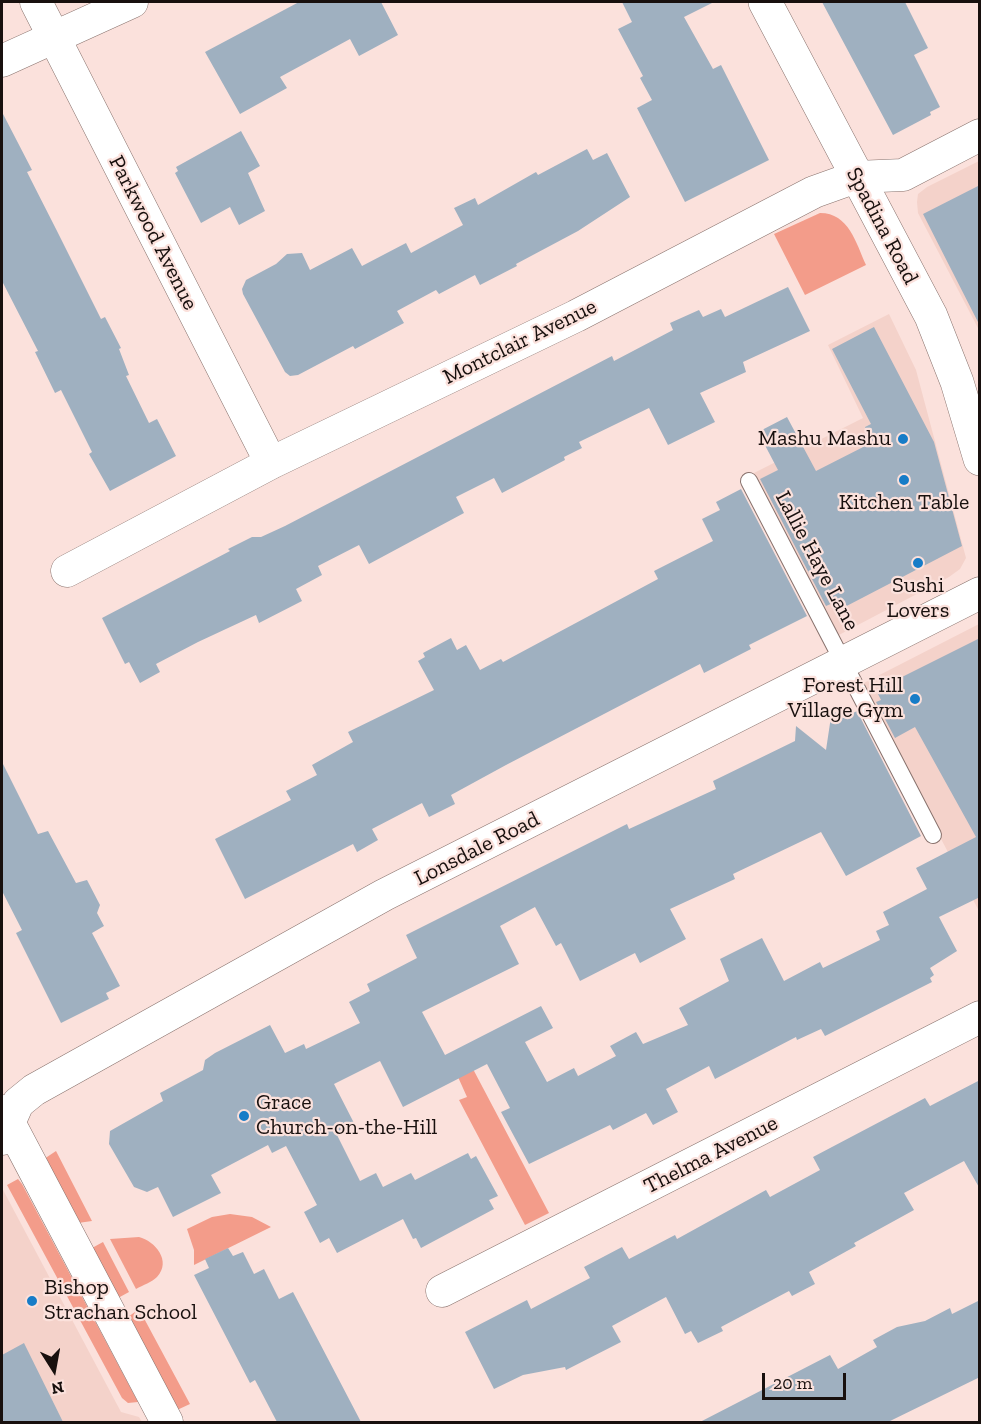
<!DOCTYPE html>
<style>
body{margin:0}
#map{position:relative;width:981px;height:1424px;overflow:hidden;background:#fbe1dc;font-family:"Zilla Slab",serif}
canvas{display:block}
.frame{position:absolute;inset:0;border:3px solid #18100e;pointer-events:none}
.north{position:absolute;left:24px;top:1340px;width:60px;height:60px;-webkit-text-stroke:4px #fbe1dc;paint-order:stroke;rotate:169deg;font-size:16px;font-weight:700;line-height:24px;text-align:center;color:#18100e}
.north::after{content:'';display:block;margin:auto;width:21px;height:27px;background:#18100e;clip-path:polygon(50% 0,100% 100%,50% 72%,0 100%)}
.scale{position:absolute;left:762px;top:1373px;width:84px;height:27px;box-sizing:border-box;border:3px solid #18100e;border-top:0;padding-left:8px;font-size:18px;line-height:21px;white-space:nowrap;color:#18100e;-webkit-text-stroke:4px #fbe1dc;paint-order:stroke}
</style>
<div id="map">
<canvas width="981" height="1424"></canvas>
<div class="frame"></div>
<div class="north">N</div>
<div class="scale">20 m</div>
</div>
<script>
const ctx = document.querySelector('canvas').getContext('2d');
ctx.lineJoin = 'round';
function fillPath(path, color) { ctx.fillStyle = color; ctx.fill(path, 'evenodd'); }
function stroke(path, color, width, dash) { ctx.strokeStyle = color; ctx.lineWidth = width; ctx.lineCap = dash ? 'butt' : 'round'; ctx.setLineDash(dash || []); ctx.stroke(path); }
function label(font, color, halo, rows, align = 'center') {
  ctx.font = font + ' "Zilla Slab",serif'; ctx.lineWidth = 4.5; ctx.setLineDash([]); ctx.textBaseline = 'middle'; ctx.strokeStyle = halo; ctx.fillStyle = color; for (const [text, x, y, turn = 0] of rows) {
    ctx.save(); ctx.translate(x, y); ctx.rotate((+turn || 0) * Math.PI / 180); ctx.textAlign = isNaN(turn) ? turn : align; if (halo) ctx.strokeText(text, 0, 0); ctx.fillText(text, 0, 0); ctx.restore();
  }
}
fillPath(new Path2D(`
 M 979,161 L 979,330 L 918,213 L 917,202 L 918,194 L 927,187 Z
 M 889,314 L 916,370 L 966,558 L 960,569 L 949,577 L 837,636 L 752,474 L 863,418 L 828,345 Z
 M 979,624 L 979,911 L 860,685 Z
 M 2,1188 L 121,1412 L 139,1417 L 142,1422 L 2,1422 Z`), '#f4d2ca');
fillPath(new Path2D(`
 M 820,213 C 849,213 856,243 866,265 L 805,295 L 774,234 Z
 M 473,1069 L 549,1213 L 525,1225 L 459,1100 L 467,1097 L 458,1077 Z
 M 56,1151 L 92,1221 L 78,1223 L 44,1159 Z
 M 18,1179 L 22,1184 L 138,1402 L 128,1403 L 122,1398 L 7,1185 Z
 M 230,1214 L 252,1217 L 271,1227 L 194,1265 L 194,1250 L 187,1229 L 212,1217 Z
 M 139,1237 C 155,1241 172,1261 157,1277 C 152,1282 143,1285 136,1289 L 110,1239 Z
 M 103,1242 L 129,1292 L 118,1298 L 92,1248 Z
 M 139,1309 L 190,1404 L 177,1410 L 128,1317 Z`), '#f39c8a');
fillPath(new Path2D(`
 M 299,2 L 381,2 L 398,35 L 359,56 L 350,39 L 280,77 L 287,88 L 240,114 L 205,52 Z
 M 622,2 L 714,2 L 684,17 L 713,69 L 721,65 L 769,160 L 685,202 L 637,108 L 652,100 L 640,78 L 643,76 L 618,29 L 632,22 Z
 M 822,2 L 905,2 L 928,48 L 914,55 L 940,107 L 930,112 L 931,115 L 893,135 Z
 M 2,112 L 32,170 L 27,172 L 56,229 L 101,319 L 105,317 L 121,348 L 119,349 L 129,375 L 126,376 L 149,423 L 157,419 L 176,456 L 110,491 L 89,454 L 92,452 L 61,390 L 55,393 L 35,352 L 38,351 L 2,281 Z
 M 241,131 L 260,166 L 248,173 L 265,211 L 239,225 L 230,207 L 201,223 L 175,173 L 178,171 L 176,167 Z
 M 587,149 L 593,160 L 607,153 L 630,197 L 578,231 L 516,264 L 517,266 L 480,285 L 475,275 L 439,294 L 436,290 L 397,311 L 404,323 L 355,349 L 353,346 L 298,375 L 290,376 L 285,372 L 243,294 L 242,289 L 246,280 L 276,264 L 287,254 L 302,253 L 310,270 L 352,248 L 362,266 L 406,243 L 411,253 L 463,225 L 454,208 L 475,198 L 478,205 L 536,172 L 538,175 Z
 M 980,185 L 980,326 L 923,214 Z
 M 788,287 L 810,331 L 743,362 L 746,372 L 700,393 L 715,422 L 668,445 L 649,408 L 579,442 L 582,448 L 564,457 L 565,460 L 502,493 L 494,478 L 456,497 L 464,513 L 369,564 L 359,545 L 318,566 L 322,575 L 296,589 L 302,601 L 259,623 L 256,615 L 198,642 L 156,664 L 160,672 L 140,683 L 129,662 L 125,664 L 102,618 L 230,551 L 228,549 L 252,537 L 261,537 L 285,526 L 612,356 L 614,361 L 673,330 L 670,323 L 699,310 L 703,317 L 721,309 L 725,317 Z
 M 874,327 L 934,442 L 962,546 L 837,611 L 833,603 L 826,606 L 760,479 L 778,470 L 758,432 L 787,417 L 816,471 L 873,442 L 865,427 L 871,424 L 832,349 Z
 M 741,489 L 807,616 L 749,645 L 751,649 L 704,673 L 700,664 L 506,765 L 451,795 L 455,804 L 429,817 L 422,803 L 372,829 L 378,840 L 357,852 L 353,844 L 245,899 L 215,839 L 291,800 L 286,791 L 317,775 L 312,765 L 353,742 L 348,732 L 434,690 L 418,661 L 425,657 L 423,653 L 451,638 L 457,650 L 466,645 L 480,670 L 501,659 L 503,662 L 658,579 L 654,571 L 713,541 L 702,519 L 720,510 L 716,502 Z
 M 980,638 L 980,897 L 939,917 L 957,951 L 930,968 L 934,975 L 930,978 L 932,982 L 825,1036 L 821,1029 L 797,1040 L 796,1037 L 715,1079 L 709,1066 L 666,1089 L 678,1112 L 653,1125 L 646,1113 L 613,1130 L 610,1125 L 529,1164 L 501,1112 L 510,1108 L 487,1064 L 403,1107 L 380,1061 L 334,1084 L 355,1125 L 337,1135 L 360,1181 L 376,1173 L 383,1187 L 411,1173 L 415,1180 L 468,1153 L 471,1159 L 476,1156 L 498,1196 L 489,1200 L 494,1209 L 421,1248 L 416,1238 L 413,1239 L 403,1219 L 337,1253 L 329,1238 L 320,1243 L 304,1212 L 317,1205 L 286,1146 L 272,1153 L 268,1145 L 211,1175 L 221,1193 L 173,1217 L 158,1187 L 147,1192 L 134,1187 L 109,1144 L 110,1131 L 163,1101 L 160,1093 L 203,1070 L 205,1060 L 215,1053 L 270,1025 L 285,1053 L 304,1044 L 306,1049 L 360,1023 L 349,1002 L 370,991 L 367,984 L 417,958 L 406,935 L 627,824 L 629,829 L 716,789 L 713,781 L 795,741 L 796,726 L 826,750 L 832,710 L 843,718 L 857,711 L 921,836 L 846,876 L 821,832 L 733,874 L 735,879 L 670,909 L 686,939 L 640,963 L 635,953 L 580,981 L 561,943 L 556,946 L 535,907 L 500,926 L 519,964 L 422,1012 L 445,1055 L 541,1006 L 553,1028 L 525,1042 L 547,1082 L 574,1068 L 578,1076 L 616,1056 L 610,1046 L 636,1032 L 643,1044 L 688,1025 L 679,1008 L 729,981 L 720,959 L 762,938 L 784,981 L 820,962 L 823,968 L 880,940 L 876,931 L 889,925 L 883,912 L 927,889 L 916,868 L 976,837 L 915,727 L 895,738 L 876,702 L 881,700 L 876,690 Z
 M 2,762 L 38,834 L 48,831 L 76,883 L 87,880 L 100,905 L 97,913 L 104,926 L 92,933 L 120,986 L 106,993 L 109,999 L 61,1023 L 16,933 L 22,930 L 2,891 Z
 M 980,1080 L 980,1189 L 964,1161 L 904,1193 L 914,1210 L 854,1243 L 856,1246 L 809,1272 L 815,1284 L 792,1296 L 789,1291 L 721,1327 L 723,1331 L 698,1343 L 691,1331 L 685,1334 L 666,1297 L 612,1326 L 621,1342 L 566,1370 L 565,1367 L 523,1375 L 494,1389 L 465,1332 L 527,1300 L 531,1309 L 590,1278 L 584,1267 L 622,1247 L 629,1259 L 675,1235 L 677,1239 L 766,1190 L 770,1197 L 820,1170 L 813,1157 L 925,1098 L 930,1106 Z
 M 228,1248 L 233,1256 L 243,1252 L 254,1274 L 264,1269 L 279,1299 L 293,1292 L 361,1422 L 277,1422 L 255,1380 L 250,1383 L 194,1275 L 209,1268 L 205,1259 Z
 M 980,1300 L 980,1377 L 888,1422 L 700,1422 L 830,1355 L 838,1369 L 877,1347 L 873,1340 L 897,1327 L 925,1321 L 950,1308 L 952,1314 Z
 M 24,1343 L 63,1422 L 2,1422 L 2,1355 Z`), '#9fb0c0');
const lane = new Path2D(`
 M 749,481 L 933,835`);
const street = new Path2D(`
 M 36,2 L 271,463
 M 2,61 L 132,2
 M 67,571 L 271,463 L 576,316 L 814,192 L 856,177 L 903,175 L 980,135
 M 3,1111 L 167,1422
 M 2,1139 L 18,1103 L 34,1090 L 384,895 L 980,593
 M 442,1291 L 980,1017`);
const secondary = new Path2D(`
 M 765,2 L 931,316 L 957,382 L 980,459`);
stroke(lane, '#88726d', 18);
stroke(street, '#88726d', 33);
stroke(secondary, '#88726d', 34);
stroke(lane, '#fff', 16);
stroke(street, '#fff', 32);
stroke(secondary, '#fff', 33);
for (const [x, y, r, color] of [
 [903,439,6,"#177cc7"],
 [904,480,6,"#177cc7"],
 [918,563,6,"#177cc7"],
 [915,699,6,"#177cc7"],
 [244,1116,6,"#177cc7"],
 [32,1301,6,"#177cc7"]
]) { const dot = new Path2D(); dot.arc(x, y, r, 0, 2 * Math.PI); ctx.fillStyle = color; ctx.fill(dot); stroke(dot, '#fbe1dc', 2); }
label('22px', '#18100e', '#fbe1dc', [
 ["Spadina Road",882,226,62],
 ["Parkwood Avenue",153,233,63],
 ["Montclair Avenue",520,342,-26],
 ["Lallie Haye Lane",817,561,62],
 ["Lonsdale Road",477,849,-27],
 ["Thelma Avenue",711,1155,-27]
]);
label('22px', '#18100e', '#fbe1dc', [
 ["Mashu Mashu",891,439],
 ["Kitchen Table",904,503,"center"],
 ["Sushi",918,586,"center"],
 ["Lovers",918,611,"center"],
 ["Forest Hill",903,686],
 ["Village Gym",903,711],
 ["Grace",256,1103,"left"],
 ["Church-on-the-Hill",256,1128,"left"],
 ["Bishop",44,1288,"left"],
 ["Strachan School",44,1313,"left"]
], 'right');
</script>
